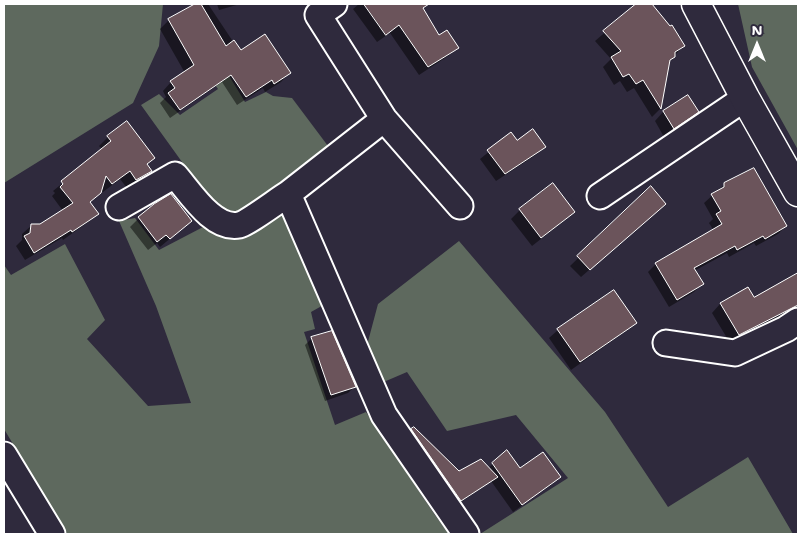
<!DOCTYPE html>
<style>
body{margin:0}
#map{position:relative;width:802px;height:538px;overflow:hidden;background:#2f2a3d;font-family:"Shantell Sans",sans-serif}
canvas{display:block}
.frame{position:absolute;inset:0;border:5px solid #fff;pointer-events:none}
.north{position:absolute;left:732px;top:20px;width:50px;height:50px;-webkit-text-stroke:4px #2f2a3d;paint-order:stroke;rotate:0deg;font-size:14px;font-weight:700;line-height:20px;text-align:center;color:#fff}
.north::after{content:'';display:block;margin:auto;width:18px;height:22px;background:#fff;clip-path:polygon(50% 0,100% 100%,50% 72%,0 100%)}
</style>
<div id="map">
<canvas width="802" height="538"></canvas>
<div class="frame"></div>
<div class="north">N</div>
</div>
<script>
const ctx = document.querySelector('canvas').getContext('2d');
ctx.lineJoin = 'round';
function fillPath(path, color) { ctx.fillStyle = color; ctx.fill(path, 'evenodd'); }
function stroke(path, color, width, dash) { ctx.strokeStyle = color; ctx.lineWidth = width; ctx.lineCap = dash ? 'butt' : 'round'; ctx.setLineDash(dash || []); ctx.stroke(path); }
fillPath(new Path2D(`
 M 4,4 L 163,4 L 159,46 L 133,103 L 4,183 Z
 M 738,4 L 798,4 L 798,150 L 752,67 Z
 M 217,56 L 245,102 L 266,92 L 273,96 L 292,98 L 328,146 L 233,219 L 218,212 L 141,105 L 159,94 L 180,115 L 218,89 L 201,65 Z
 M 285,207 L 327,303 L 311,312 L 315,329 L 304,332 L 335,425 L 366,412 L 435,515 L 449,534 L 67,534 L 4,429 L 4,265 L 11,275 L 65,244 L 105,320 L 87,339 L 148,406 L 191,403 L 156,306 L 119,221 L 135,218 L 159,250 L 205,226 Z
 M 459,241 L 605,412 L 668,507 L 748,457 L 793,534 L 480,534 L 568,478 L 516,415 L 447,431 L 407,372 L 379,384 L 366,349 L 378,304 Z`), '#5e695e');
fillPath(new Path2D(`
 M 197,4 L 208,4 L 240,52 L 289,73 L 281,82 L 265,92 L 263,88 L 237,105 L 222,82 L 170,118 L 160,103 L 166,97 L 163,91 L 171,82 L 185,73 L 160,29 L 169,20 Z
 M 217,4 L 240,4 L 219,10 Z
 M 359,4 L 421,4 L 419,5 L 438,36 L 457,48 L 448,56 L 419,75 L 390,33 L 377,42 L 353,9 Z
 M 638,4 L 651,4 L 683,46 L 669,62 L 660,109 L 652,117 L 634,88 L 627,92 L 620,81 L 614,85 L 603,67 L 611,59 L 595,41 Z
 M 688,97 L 697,112 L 688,121 L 664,137 L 655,121 L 663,112 Z
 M 511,134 L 517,142 L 545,147 L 537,154 L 496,181 L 480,159 Z
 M 108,137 L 154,158 L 146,165 L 151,171 L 142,180 L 127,188 L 120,179 L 103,192 L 101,190 L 89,203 L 97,214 L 88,222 L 63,240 L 62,238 L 25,260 L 16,246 L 22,240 L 22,234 L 31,226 L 41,226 L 63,211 L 52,196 L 55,193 L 53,191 L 103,150 L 99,146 Z
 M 725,184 L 786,226 L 778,234 L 756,246 L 754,243 L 729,257 L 727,253 L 694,271 L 702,284 L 694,292 L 669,307 L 648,272 L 656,264 L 714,231 L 709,223 L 713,219 L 704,203 Z
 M 553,185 L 574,212 L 565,220 L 532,246 L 511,219 L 520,210 Z
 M 651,188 L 656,212 L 581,277 L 570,266 Z
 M 170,196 L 191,221 L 160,247 L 157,243 L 148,250 L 130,227 L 139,218 Z
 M 798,275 L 798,308 L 730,343 L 712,313 L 720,304 L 747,288 L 753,299 Z
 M 635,323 L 626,331 L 571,370 L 549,338 L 558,330 Z
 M 331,333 L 355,386 L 348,393 L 325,401 L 305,345 L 311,339 Z
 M 414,428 L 459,473 L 488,468 L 493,464 L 560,477 L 551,485 L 513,512 L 491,481 L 451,509 L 403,439 Z`), '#0007');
const building = new Path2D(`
 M 195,4 L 201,4 L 226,46 L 234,40 L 241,50 L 265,34 L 291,73 L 274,84 L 272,80 L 246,97 L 231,75 L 180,110 L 168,93 L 175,88 L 170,81 L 194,65 L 168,19 Z
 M 364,4 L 429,4 L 423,8 L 439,35 L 447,30 L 459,48 L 428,67 L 399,25 L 386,35 Z
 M 636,4 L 652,4 L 670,26 L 672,25 L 685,46 L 675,52 L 675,57 L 670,60 L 661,109 L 643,80 L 636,84 L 629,74 L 623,77 L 611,57 L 621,51 L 603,31 Z
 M 688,95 L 699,112 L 674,129 L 663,111 Z
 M 127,121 L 155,158 L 147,164 L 152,171 L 136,180 L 130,171 L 112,184 L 106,176 L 101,193 L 90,202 L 99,214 L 72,232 L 71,230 L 34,253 L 24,236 L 30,233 L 31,224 L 40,224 L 73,203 L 60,187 L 63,184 L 61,181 L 111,141 L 107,136 Z
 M 533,129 L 546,147 L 505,174 L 487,150 L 511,132 L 517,140 Z
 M 754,168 L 787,226 L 765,239 L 763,236 L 737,250 L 735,246 L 694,268 L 704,284 L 677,300 L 655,263 L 722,224 L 716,214 L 721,211 L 711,194 L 724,187 L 724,183 Z
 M 553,183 L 575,212 L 541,238 L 519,209 Z
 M 651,186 L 666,204 L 590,270 L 577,256 Z
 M 171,194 L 192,221 L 170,239 L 166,235 L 157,242 L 138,217 L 154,204 Z
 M 798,273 L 798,305 L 739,335 L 720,303 L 748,287 L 754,297 Z
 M 614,290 L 637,323 L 580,362 L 557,329 Z
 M 332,331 L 356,387 L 331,395 L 311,337 Z
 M 414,427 L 459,471 L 481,459 L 498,477 L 461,501 L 411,429 Z
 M 507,450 L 520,468 L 543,452 L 561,477 L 522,505 L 492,463 Z`);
fillPath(building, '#6b545b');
stroke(building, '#fff', 1);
const minor = new Path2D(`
 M 334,4 L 318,15 L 384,119 L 460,206
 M 384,119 L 288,194 L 384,415 L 466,534
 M 600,196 L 745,98
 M 119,207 L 175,175 C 190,192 213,230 239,225 C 248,223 278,200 288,194
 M 666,343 L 735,353 L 786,329 L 798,321
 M 4,455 L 52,534`);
const tertiary = new Path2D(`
 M 696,4 L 745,98 L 798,192`);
stroke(minor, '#fff', 29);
stroke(tertiary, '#fff', 31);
stroke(minor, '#2f2a3d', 25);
stroke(tertiary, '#2f2a3d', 28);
</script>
